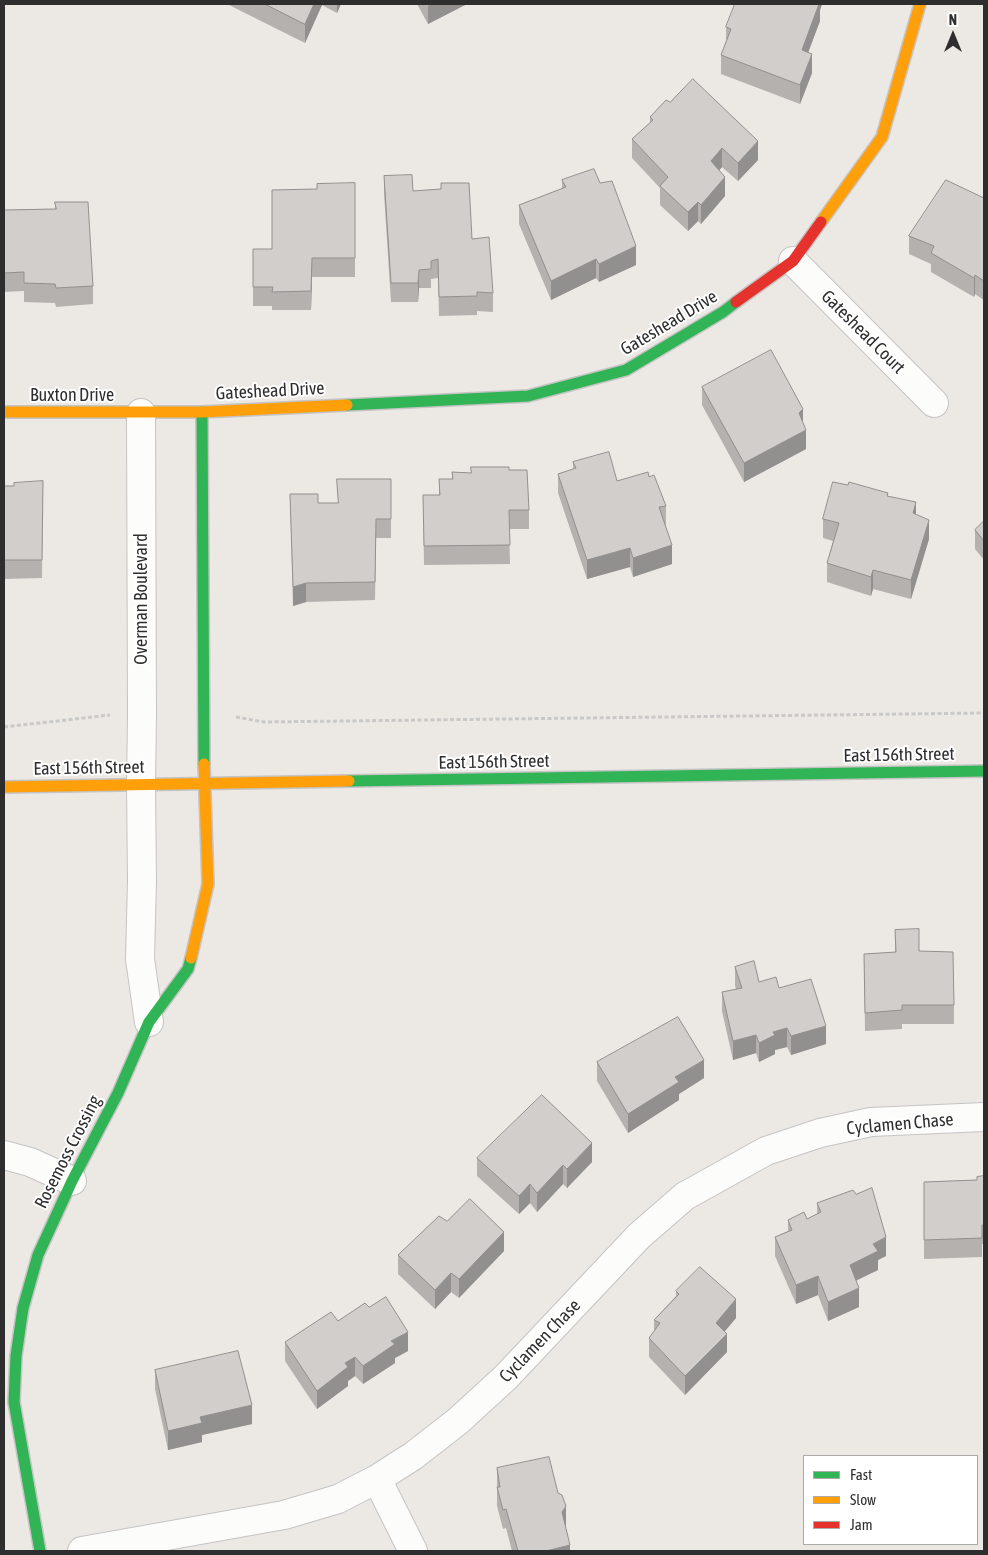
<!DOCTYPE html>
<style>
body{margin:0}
#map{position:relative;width:988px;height:1555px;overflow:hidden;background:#ece8e4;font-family:"Asap Condensed",sans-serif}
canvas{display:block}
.frame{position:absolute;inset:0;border:5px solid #2e2e2e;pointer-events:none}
.legend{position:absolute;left:803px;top:1455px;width:175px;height:90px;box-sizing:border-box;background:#fff;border:1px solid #ababab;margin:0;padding:6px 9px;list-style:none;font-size:15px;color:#2e2e2e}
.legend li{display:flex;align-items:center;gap:10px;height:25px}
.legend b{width:25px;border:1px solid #ababab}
.north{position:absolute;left:928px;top:10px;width:50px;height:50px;-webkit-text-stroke:4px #fff;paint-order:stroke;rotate:0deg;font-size:14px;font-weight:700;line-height:20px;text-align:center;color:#2e2e2e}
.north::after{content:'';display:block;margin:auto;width:18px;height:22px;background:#2e2e2e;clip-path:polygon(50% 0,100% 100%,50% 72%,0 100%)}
</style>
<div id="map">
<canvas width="988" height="1555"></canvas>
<div class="frame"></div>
<ul class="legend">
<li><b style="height:6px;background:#30b455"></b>Fast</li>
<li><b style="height:6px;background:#ff9f0a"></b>Slow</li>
<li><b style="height:6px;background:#e5322d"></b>Jam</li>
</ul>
<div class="north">N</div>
</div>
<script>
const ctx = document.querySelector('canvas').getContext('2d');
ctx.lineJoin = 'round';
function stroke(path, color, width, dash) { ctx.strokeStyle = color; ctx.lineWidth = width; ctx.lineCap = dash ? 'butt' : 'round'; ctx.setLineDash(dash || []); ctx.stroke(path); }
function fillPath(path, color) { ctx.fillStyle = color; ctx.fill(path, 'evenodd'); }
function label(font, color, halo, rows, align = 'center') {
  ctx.font = font + ' "Asap Condensed",sans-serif'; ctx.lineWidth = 4; ctx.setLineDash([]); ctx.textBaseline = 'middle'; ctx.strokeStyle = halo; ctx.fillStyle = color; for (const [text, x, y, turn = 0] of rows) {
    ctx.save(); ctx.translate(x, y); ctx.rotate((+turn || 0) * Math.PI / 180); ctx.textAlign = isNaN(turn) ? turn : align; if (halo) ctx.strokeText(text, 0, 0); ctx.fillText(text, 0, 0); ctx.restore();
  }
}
const street = new Path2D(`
 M 793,261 L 934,403
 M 141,413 L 142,716 L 141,785 L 142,881 L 140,959 L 149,1022
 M 4,1155 L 30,1162 L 72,1181
 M 377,1479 L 413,1551
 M 82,1551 L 284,1515 L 338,1499 L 377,1479 L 413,1456 L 458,1421 L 506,1377 L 639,1236 L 685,1196 L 766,1151 L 820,1133 L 871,1122 L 984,1117`);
const fast = new Path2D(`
 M 347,405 L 528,396 L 626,370 L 723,312 L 736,302
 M 202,412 L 204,764
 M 349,781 L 984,771
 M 40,1551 L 14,1402 L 16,1356 L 23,1308 L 38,1255 L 72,1181 L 118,1093 L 149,1022 L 188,969 L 191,958`);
const slow = new Path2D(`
 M 821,222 L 882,137 L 920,4
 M 4,412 L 202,412 L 347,405
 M 4,787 L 349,781
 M 191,958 L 208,884 L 204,764`);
const jam = new Path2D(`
 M 736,302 L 793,261 L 821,222`);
stroke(street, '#c5c4c5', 30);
stroke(fast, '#c5c4c5', 14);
stroke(slow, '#c5c4c5', 14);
stroke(jam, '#c5c4c5', 14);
stroke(new Path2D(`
 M 236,717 L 264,722 L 984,713
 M 4,727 L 110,715`), '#c9c9c8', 3, [4, 2.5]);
stroke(street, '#fcfcfb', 28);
stroke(fast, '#30b455', 11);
stroke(slow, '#ff9f0a', 11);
stroke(jam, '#e5322d', 11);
fillPath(new Path2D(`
 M 227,4 L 341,4 L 337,13 L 322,5 L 305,43 Z
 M 417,4 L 467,4 L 428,24 Z
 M 822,4 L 820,10 L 820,21 L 808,52 L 812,73 L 800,104 L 721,74 L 721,55 L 726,41 L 726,27 Z
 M 984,97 L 984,119 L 983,119 L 983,100 Z
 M 650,117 L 758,160 L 738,181 L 722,167 L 719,170 L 725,196 L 701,224 L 698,221 L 688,231 L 660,205 L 660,188 L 632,158 L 632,139 L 650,123 Z
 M 384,176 L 413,191 L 472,239 L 493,293 L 493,312 L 477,311 L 477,315 L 439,316 L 438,278 L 431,279 L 431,288 L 419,288 L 418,302 L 391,302 L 384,194 Z
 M 562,180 L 636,265 L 599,282 L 596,278 L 551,300 L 519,224 L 519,205 L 562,189 Z
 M 355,183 L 355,277 L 312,277 L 311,310 L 272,310 L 272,306 L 253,306 L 253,249 L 272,249 L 317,189 Z
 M 984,198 L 984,300 L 975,294 L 974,297 L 931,272 L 931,264 L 909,254 L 909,236 Z
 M 55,202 L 93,286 L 93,304 L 56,307 L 55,303 L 24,302 L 24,291 L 4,292 L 4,210 L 55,209 Z
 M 702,387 L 803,423 L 806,449 L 744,482 L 702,405 Z
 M 573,462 L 617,481 L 649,477 L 666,506 L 666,525 L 665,525 L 672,564 L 633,577 L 630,567 L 587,579 L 558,493 L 558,474 L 573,469 Z
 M 471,467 L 509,470 L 529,510 L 529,529 L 509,529 L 510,564 L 424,565 L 423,495 L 439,495 L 439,479 L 452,479 L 452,472 L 471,473 Z
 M 391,479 L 391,538 L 376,538 L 375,600 L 306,602 L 293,606 L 290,494 L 318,503 L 337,503 Z
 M 43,481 L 42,578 L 4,579 L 4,486 L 14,486 Z
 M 888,496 L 916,514 L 929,539 L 911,599 L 873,589 L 871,596 L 827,582 L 827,563 L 833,541 L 823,538 L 823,519 Z
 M 984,521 L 984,560 L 975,549 L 975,530 Z
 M 895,930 L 919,951 L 954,1005 L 954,1024 L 902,1024 L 902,1029 L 865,1031 L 864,954 L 895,953 Z
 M 735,967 L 759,982 L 779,988 L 826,1044 L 791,1055 L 787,1047 L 775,1050 L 775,1054 L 759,1062 L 756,1053 L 733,1060 L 722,1011 L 722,992 L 736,989 L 735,986 Z
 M 597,1062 L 704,1078 L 679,1094 L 679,1100 L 628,1133 L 597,1081 Z
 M 477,1158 L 592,1162 L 567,1188 L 563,1184 L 537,1212 L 530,1203 L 519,1214 L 477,1176 Z
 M 984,1176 L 984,1244 L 982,1244 L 982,1257 L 924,1259 L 924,1182 L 977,1180 Z
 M 817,1203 L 886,1256 L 878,1260 L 878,1270 L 856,1281 L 859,1307 L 828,1321 L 818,1295 L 796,1304 L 775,1256 L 775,1237 L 788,1231 L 788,1220 L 807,1219 L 817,1214 Z
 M 447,1221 L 504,1251 L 459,1298 L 451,1292 L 435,1309 L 398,1274 L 398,1255 Z
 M 676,1291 L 736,1318 L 724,1331 L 727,1352 L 685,1395 L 649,1357 L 649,1338 L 654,1331 L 654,1320 L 676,1296 Z
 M 338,1321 L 408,1351 L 395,1358 L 395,1363 L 363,1384 L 355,1376 L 348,1381 L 348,1386 L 317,1409 L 285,1361 L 285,1342 Z
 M 155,1370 L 252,1424 L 202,1435 L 202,1442 L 168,1450 L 155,1389 Z
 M 497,1468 L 558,1493 L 566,1525 L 565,1526 L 570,1551 L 512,1551 L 506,1528 L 503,1529 L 497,1506 Z`), '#b4b1af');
fillPath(new Path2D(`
 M 314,4 L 322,4 L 322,5 L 305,43 L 305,24 Z
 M 337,4 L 341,4 L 337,13 Z
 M 431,4 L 467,4 L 428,24 L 428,6 Z
 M 817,4 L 822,4 L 820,10 L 820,21 L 802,69 L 802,50 Z
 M 812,54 L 812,73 L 800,104 L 800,85 Z
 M 758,141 L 758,160 L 738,181 L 738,163 Z
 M 722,148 L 722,167 L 711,180 L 711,161 Z
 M 725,177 L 725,196 L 701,224 L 701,205 Z
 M 698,202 L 698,221 L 688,231 L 688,212 Z
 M 636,246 L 636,265 L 599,282 L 599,264 Z
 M 312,258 L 312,277 L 311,310 L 311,291 Z
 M 596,259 L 596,278 L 551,300 L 551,281 Z
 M 419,270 L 419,288 L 418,302 L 418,283 Z
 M 975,275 L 975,294 L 974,297 L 974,278 Z
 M 803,409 L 803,428 L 799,413 Z
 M 806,430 L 806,449 L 744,482 L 744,463 Z
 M 916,502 L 916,521 L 913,513 Z
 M 929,520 L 929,539 L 911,599 L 911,580 Z
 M 672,545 L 672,564 L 633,577 L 633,558 Z
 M 630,548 L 630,567 L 587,579 L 587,560 Z
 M 873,570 L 873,589 L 871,596 L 871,577 Z
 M 306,583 L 306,602 L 293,606 L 293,587 Z
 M 826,1026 L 826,1044 L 791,1055 L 791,1036 Z
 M 787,1028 L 787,1047 L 775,1050 L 775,1054 L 759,1062 L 759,1043 L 773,1032 Z
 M 756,1035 L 756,1053 L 733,1060 L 733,1041 Z
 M 704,1060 L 704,1078 L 679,1094 L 679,1100 L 628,1133 L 628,1114 L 675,1077 Z
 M 592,1143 L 592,1162 L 567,1188 L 567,1169 Z
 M 563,1165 L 563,1184 L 537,1212 L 537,1193 Z
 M 530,1184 L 530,1203 L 519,1214 L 519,1196 Z
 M 504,1232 L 504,1251 L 459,1298 L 459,1279 Z
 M 886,1237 L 886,1256 L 878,1260 L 878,1270 L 850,1283 L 850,1265 L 873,1244 Z
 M 451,1273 L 451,1292 L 435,1309 L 435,1290 Z
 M 818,1276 L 818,1295 L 796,1304 L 796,1285 Z
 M 859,1288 L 859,1307 L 828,1321 L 828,1302 Z
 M 736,1299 L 736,1318 L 716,1342 L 716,1323 Z
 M 408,1332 L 408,1351 L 395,1358 L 395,1363 L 363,1384 L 363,1366 L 391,1341 Z
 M 727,1334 L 727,1352 L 685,1395 L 685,1376 Z
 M 355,1357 L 355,1376 L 348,1381 L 348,1386 L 317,1409 L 317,1391 L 345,1363 Z
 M 252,1405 L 252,1424 L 202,1435 L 202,1442 L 168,1450 L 168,1431 L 200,1417 Z
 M 566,1506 L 566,1525 L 562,1531 L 562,1512 Z
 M 570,1545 L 570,1551 L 546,1551 Z`), '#92908e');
const building = new Path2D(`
 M 265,4 L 314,4 L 305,24 Z
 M 735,4 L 819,4 L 802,50 L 812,54 L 800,85 L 721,55 L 731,29 L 726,27 Z
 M 693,79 L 758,141 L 738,163 L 722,148 L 711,161 L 725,177 L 701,205 L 698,202 L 688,212 L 660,186 L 668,177 L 632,139 L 653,120 L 650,117 L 666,100 L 670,102 Z
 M 594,169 L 600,183 L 612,181 L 636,246 L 599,264 L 596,259 L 551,281 L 519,205 L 566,187 L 562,180 Z
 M 412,175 L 413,191 L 441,189 L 441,183 L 469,183 L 472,239 L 489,237 L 493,293 L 477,292 L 477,296 L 439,297 L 438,259 L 431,261 L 431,269 L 419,270 L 418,283 L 391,283 L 384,176 Z
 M 946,180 L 984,198 L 984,281 L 975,275 L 974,278 L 931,253 L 934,246 L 909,236 Z
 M 355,183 L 355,258 L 312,258 L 311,291 L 272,292 L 273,287 L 253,287 L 253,249 L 272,249 L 272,190 L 317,189 L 317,184 Z
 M 55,202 L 88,202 L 93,286 L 56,288 L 55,284 L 24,283 L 24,272 L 4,273 L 4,210 L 56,209 Z
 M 771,350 L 803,409 L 799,413 L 806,430 L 744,463 L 702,387 Z
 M 609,452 L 617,481 L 648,472 L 649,477 L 654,475 L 666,506 L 659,507 L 672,545 L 633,558 L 630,548 L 587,560 L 558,474 L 576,468 L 573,462 Z
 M 471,467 L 509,467 L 509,470 L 527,470 L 529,510 L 509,510 L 510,545 L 424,546 L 423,495 L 440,495 L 439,479 L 453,479 L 452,472 L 471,473 Z
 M 337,479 L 391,479 L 391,519 L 376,519 L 375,582 L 306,583 L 293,587 L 290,494 L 318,494 L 318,503 L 338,503 Z
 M 43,481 L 42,560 L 4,560 L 4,486 L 14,486 L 14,483 Z
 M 833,482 L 848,485 L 849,482 L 888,493 L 887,496 L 916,502 L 913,513 L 929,520 L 911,580 L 873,570 L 871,577 L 827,563 L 839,523 L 823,519 Z
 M 984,521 L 984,541 L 975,530 Z
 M 919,929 L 919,951 L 953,952 L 954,1005 L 902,1005 L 902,1010 L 865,1013 L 864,954 L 896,952 L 895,930 Z
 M 754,961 L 759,982 L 776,977 L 779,988 L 811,979 L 826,1026 L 791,1036 L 787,1028 L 773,1032 L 775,1035 L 759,1043 L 756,1035 L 733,1041 L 722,992 L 742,988 L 735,967 Z
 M 678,1017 L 704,1060 L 675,1077 L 679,1082 L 628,1114 L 597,1062 Z
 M 542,1095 L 592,1143 L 567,1169 L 563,1165 L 537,1193 L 530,1184 L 519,1196 L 477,1158 Z
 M 984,1176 L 984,1225 L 982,1225 L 982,1238 L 924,1240 L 924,1182 L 977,1180 L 977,1177 Z
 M 872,1188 L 886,1237 L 873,1244 L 878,1251 L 850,1265 L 859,1288 L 828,1302 L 818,1276 L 796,1285 L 775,1237 L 792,1230 L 788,1220 L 804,1212 L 807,1219 L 821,1212 L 817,1203 L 853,1190 L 856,1194 Z
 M 470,1199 L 504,1232 L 459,1279 L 451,1273 L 435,1290 L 398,1255 L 439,1216 L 447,1221 Z
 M 700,1267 L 736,1299 L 716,1323 L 727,1334 L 685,1376 L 649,1338 L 660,1323 L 654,1320 L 679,1294 L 676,1291 Z
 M 386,1297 L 408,1332 L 391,1341 L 395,1344 L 363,1366 L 355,1357 L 345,1363 L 348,1367 L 317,1391 L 285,1342 L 331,1312 L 338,1321 L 365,1303 L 369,1307 Z
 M 238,1351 L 252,1405 L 200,1417 L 202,1423 L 168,1431 L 155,1370 Z
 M 549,1457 L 558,1493 L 562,1495 L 566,1506 L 562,1512 L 570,1545 L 546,1551 L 518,1551 L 506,1509 L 503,1510 L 497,1487 L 500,1487 L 497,1468 Z`);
fillPath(building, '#d1cecb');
stroke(building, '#92908e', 1);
label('18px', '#2e2e2e', '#fff', [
 ["Gateshead Drive",669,323,-31],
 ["Gateshead Court",863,332,45],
 ["Gateshead Drive",270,391,-3],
 ["Buxton Drive",72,395],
 ["Overman Boulevard",141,599,-90],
 ["East 156th Street",899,755,-1],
 ["East 156th Street",494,762,-1],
 ["East 156th Street",89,768,-1],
 ["Cyclamen Chase",900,1124,-5],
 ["Rosemoss Crossing",68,1152,-63],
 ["Cyclamen Chase",540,1341,-46]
]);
</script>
